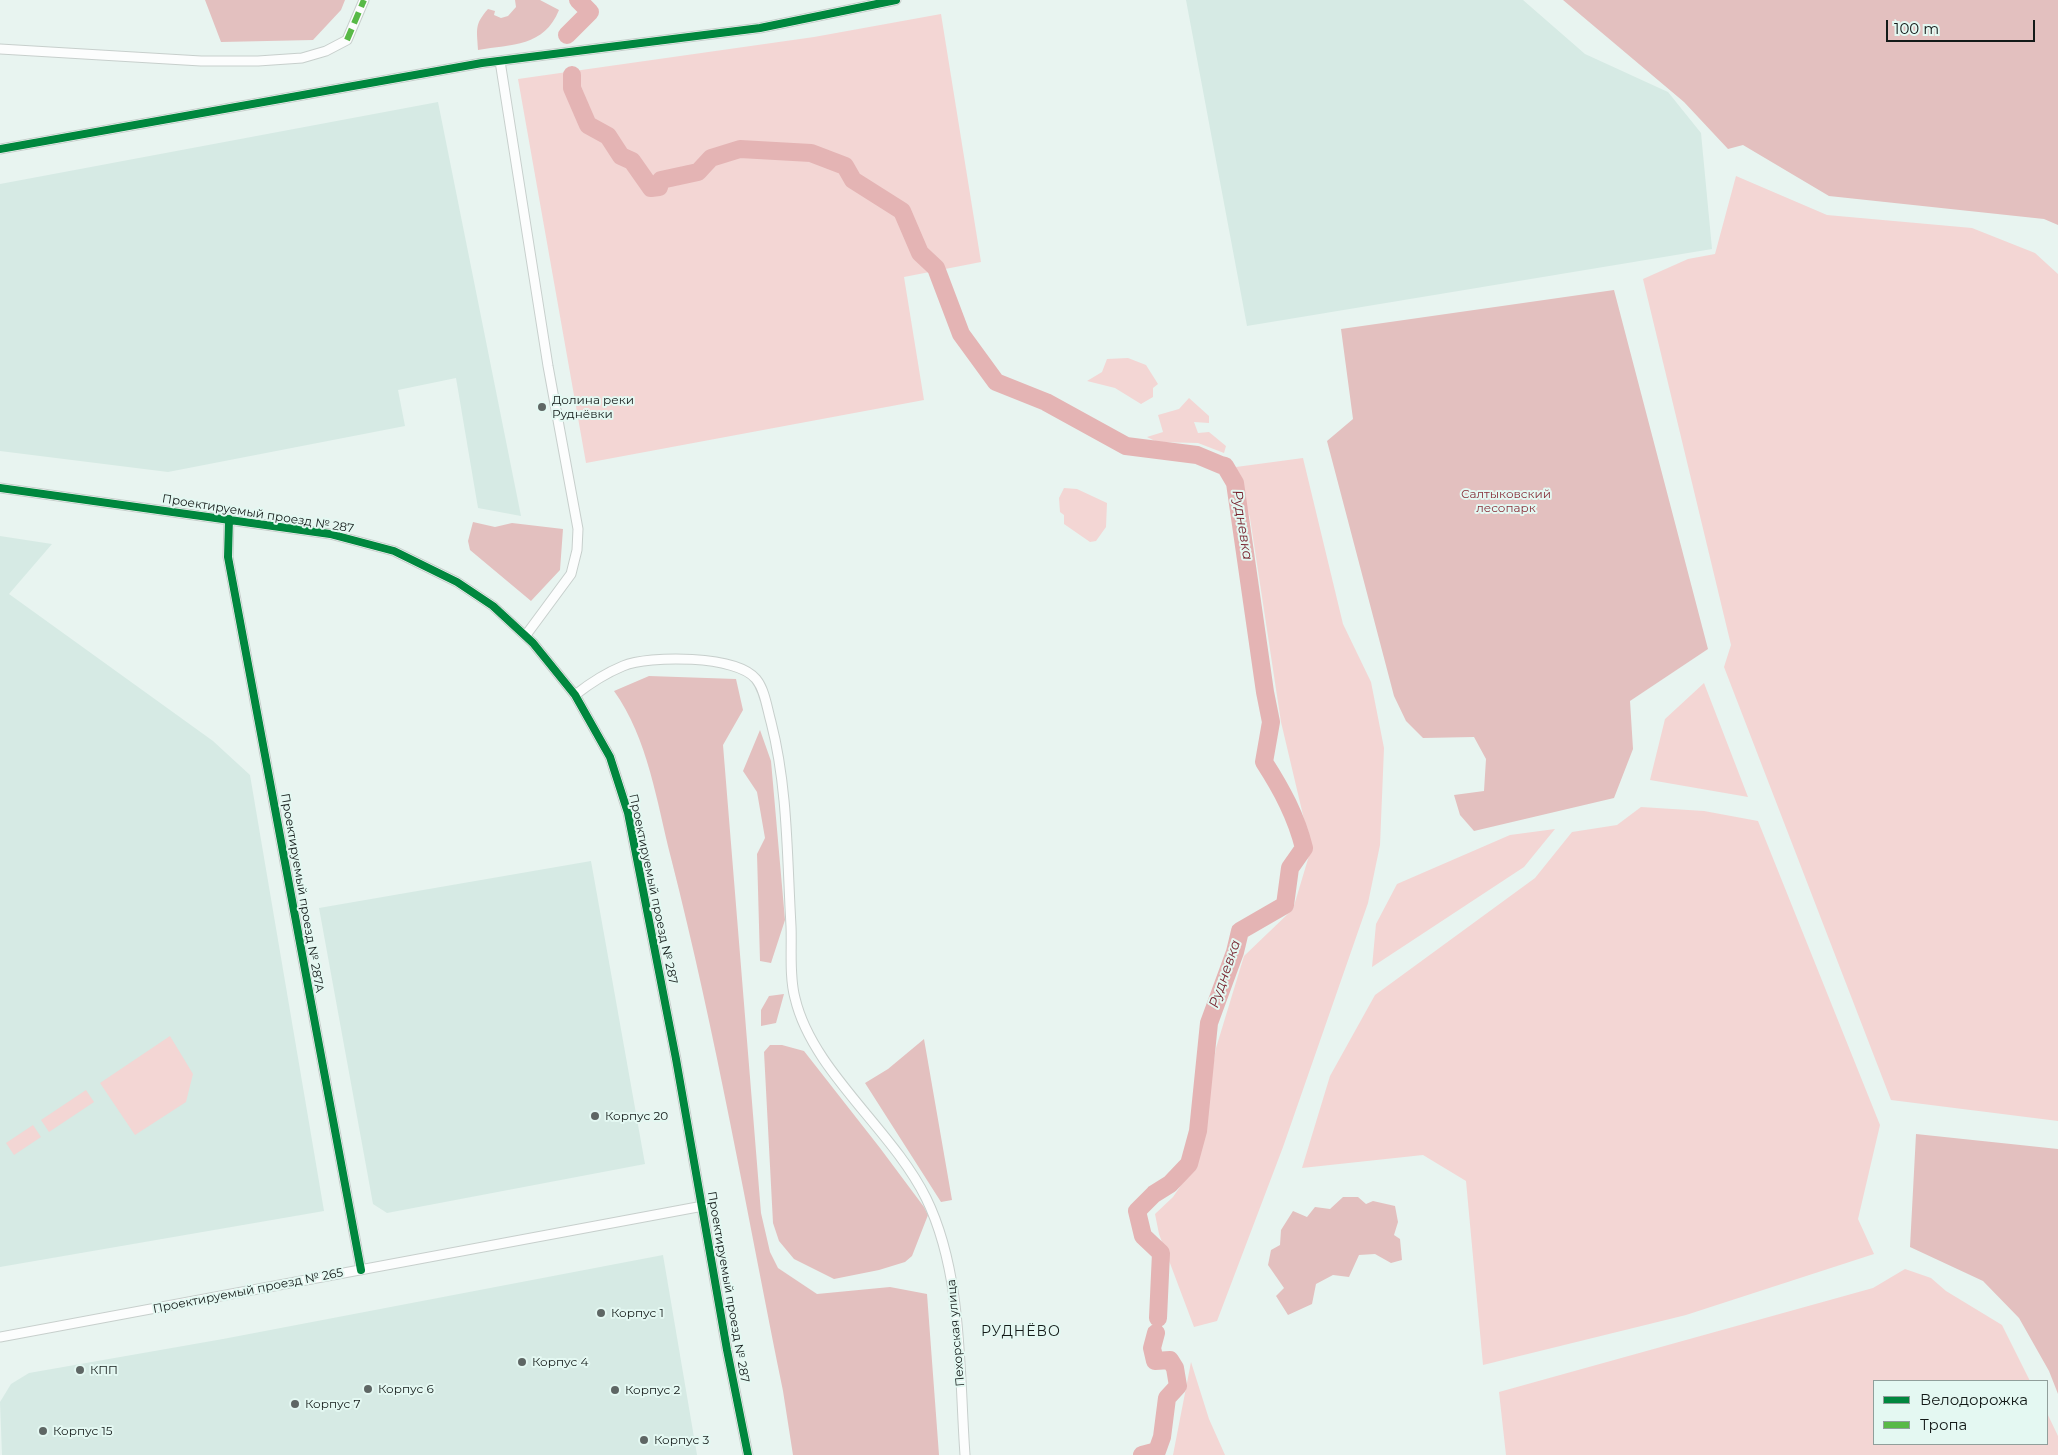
<!DOCTYPE html>
<meta charset="utf-8">
<style>
body{margin:0}
#map{position:relative;width:2058px;height:1455px;overflow:hidden;background:#e8f4f0;font-family:Montserrat,sans-serif}
canvas{display:block}
.legend{position:absolute;left:1873px;top:1380px;width:175px;height:65px;box-sizing:border-box;background:#e4f8f2;border:1px solid #909f9b;margin:0;padding:6px 9px;list-style:none;font-size:15px;color:#131a18}
.legend li{display:flex;align-items:center;gap:10px;height:25px}
.legend b{width:25px;border:1px solid #909f9b}
.scale{position:absolute;left:1886px;top:20px;width:149px;height:22px;box-sizing:border-box;border:2px solid #131a18;border-top:0;padding-left:6px;font-size:15px;line-height:18px;white-space:nowrap;color:#131a18;-webkit-text-stroke:4px #e4f8f2;paint-order:stroke}
</style>
<div id="map">
<canvas width="2058" height="1455"></canvas>
<ul class="legend">
<li><b style="height:6px;background:#00873e"></b>Велодорожка</li>
<li><b style="height:6px;background:#58b947"></b>Тропа</li>
</ul>
<div class="scale">100 m</div>
</div>
<script>
const ctx = document.querySelector('canvas').getContext('2d');
ctx.lineJoin = 'round';
function fillPath(path, color) { ctx.fillStyle = color; ctx.fill(path, 'evenodd'); }
function stroke(path, color, width, dash) { ctx.strokeStyle = color; ctx.lineWidth = width; ctx.lineCap = dash ? 'butt' : 'round'; ctx.setLineDash(dash || []); ctx.stroke(path); }
function label(font, color, halo, rows, align = 'center') {
  ctx.font = font + ' Montserrat,sans-serif'; ctx.lineWidth = 4; ctx.setLineDash([]); ctx.textBaseline = 'middle'; ctx.strokeStyle = halo; ctx.fillStyle = color; for (const [text, x, y, turn = 0] of rows) {
    ctx.save(); ctx.translate(x, y); ctx.rotate((+turn || 0) * Math.PI / 180); ctx.textAlign = isNaN(turn) ? turn : align; if (halo) ctx.strokeText(text, 0, 0); ctx.fillText(text, 0, 0); ctx.restore();
  }
}
fillPath(new Path2D(`
 M 1186,0 L 1523,0 L 1585,54 L 1668,92 L 1701,133 L 1712,249 L 1247,326 Z
 M 438,102 L 521,516 L 478,508 L 456,378 L 398,390 L 405,426 L 168,472 L 0,451 L 0,184 Z
 M 0,536 L 52,544 L 9,594 L 213,741 L 250,775 L 324,1211 L 0,1267 Z
 M 591,861 L 645,1164 L 387,1213 L 373,1204 L 319,908 Z
 M 663,1255 L 697,1455 L 2,1455 L 0,1402 L 11,1384 L 29,1373 L 223,1339 Z`), '#d6eae4');
fillPath(new Path2D(`
 M 941,14 L 981,262 L 904,277 L 924,400 L 586,463 L 518,79 L 814,37 Z
 M 1736,176 L 1827,215 L 1972,228 L 2035,253 L 2058,274 L 2058,1121 L 1891,1100 L 1724,667 L 1731,645 L 1643,279 L 1688,259 L 1715,254 Z
 M 1128,358 L 1146,365 L 1158,384 L 1153,388 L 1153,397 L 1141,404 L 1115,388 L 1087,381 L 1102,372 L 1107,359 Z
 M 1189,398 L 1209,416 L 1209,423 L 1194,422 L 1198,433 L 1209,432 L 1226,446 L 1224,453 L 1198,443 L 1157,442 L 1147,437 L 1163,432 L 1158,415 L 1179,409 Z
 M 1303,458 L 1343,624 L 1371,682 L 1384,748 L 1380,845 L 1368,903 L 1283,1147 L 1217,1321 L 1194,1327 L 1159,1234 L 1155,1214 L 1173,1197 L 1197,1162 L 1216,1048 L 1244,956 L 1293,909 L 1311,849 L 1281,722 L 1250,518 L 1236,467 Z
 M 1064,488 L 1077,489 L 1107,503 L 1106,527 L 1096,541 L 1090,542 L 1064,524 L 1064,515 L 1060,512 L 1059,498 Z
 M 1704,683 L 1748,797 L 1650,780 L 1665,719 Z
 M 1641,807 L 1704,811 L 1758,821 L 1880,1125 L 1858,1219 L 1874,1254 L 1686,1315 L 1483,1365 L 1466,1181 L 1423,1155 L 1302,1168 L 1330,1076 L 1375,995 L 1535,878 L 1572,832 L 1617,825 Z
 M 1555,829 L 1524,867 L 1372,967 L 1376,924 L 1397,884 L 1510,835 Z
 M 170,1036 L 193,1074 L 186,1102 L 135,1135 L 100,1083 Z
 M 86,1090 L 94,1102 L 49,1132 L 41,1120 Z
 M 33,1125 L 41,1137 L 14,1155 L 6,1143 Z
 M 1905,1269 L 1931,1278 L 1946,1291 L 2002,1325 L 2030,1381 L 1874,1381 L 1874,1444 L 2047,1444 L 2047,1413 L 2058,1436 L 2058,1455 L 1506,1455 L 1499,1392 L 1873,1288 Z
 M 1191,1362 L 1209,1419 L 1225,1455 L 1173,1455 Z`), '#f3d6d4');
fillPath(new Path2D(`
 M 205,0 L 345,0 L 341,10 L 313,40 L 221,42 Z
 M 515,0 L 540,0 L 559,10 C 544,47 512,44 478,50 C 477,29 474,25 488,9 L 495,11 L 494,15 L 501,18 L 508,16 L 516,7 Z
 M 1563,0 L 2058,0 L 2058,225 L 2044,219 L 1829,196 L 1743,145 L 1728,149 L 1684,102 Z
 M 1614,290 L 1708,649 L 1630,701 L 1633,749 L 1614,798 L 1474,831 L 1460,815 L 1454,795 L 1484,791 L 1486,759 L 1474,737 L 1423,738 L 1406,721 L 1394,696 L 1327,441 L 1353,419 L 1341,329 Z
 M 473,522 L 495,527 L 512,523 L 563,529 L 560,570 L 531,601 L 470,550 L 468,541 Z
 M 649,676 L 736,679 L 743,710 L 723,745 L 761,1213 L 770,1252 L 778,1268 L 817,1294 L 890,1287 L 927,1294 L 939,1455 L 793,1455 L 783,1391 C 747,1213 716,1034 671,858 C 657,803 648,738 614,691 Z
 M 760,730 L 771,761 L 785,920 L 771,963 L 760,961 L 757,854 L 765,838 L 757,792 L 743,771 Z
 M 784,994 L 776,1023 L 761,1026 L 761,1010 L 769,996 Z
 M 924,1039 L 952,1200 L 941,1202 L 865,1083 L 888,1069 Z
 M 770,1045 L 782,1045 L 804,1051 L 880,1148 L 924,1207 L 928,1215 L 912,1256 L 905,1262 L 879,1270 L 834,1279 L 794,1259 L 779,1241 L 773,1223 L 764,1052 Z
 M 1916,1134 L 2058,1149 L 2058,1394 L 2049,1371 L 2019,1318 L 1983,1281 L 1910,1247 Z
 M 1343,1197 L 1358,1197 L 1366,1204 L 1373,1201 L 1395,1206 L 1398,1222 L 1394,1235 L 1400,1239 L 1402,1260 L 1391,1263 L 1375,1254 L 1359,1255 L 1349,1277 L 1333,1275 L 1316,1284 L 1312,1304 L 1288,1315 L 1276,1296 L 1284,1288 L 1268,1265 L 1271,1250 L 1280,1245 L 1281,1230 L 1293,1211 L 1307,1217 L 1315,1207 L 1330,1209 Z`), '#e3c0bf');
stroke(new Path2D(`
 M 567,35 L 590,12 L 578,0
 M 572,75 L 572,88 L 588,125 L 608,136 L 621,156 L 632,161 L 651,188 L 659,187 L 661,180 L 698,172 L 711,158 L 740,149 L 811,153 L 845,166 L 853,180 L 902,211 L 920,253 L 936,268 L 961,334 L 996,382 L 1046,402 L 1126,446 L 1197,455 L 1221,465 L 1225,466 L 1235,483 L 1265,692 L 1271,722 L 1264,762 C 1282,790 1296,816 1304,848 L 1290,868 L 1285,905 L 1240,931 L 1235,952 L 1209,1023 L 1198,1131 L 1189,1164 L 1170,1184 L 1154,1194 L 1137,1211 L 1143,1236 L 1161,1253 L 1158,1318
 M 1142,1455 L 1157,1451 L 1162,1437 L 1167,1398 L 1178,1386 L 1175,1368 L 1170,1360 L 1155,1361 L 1152,1348 L 1156,1333`), '#e4b4b4', 18);
const minor = new Path2D(`
 M 0,49 L 201,61 L 258,61 L 302,58 L 326,51 L 347,40 L 364,0
 M 500,61 L 548,366 L 578,529 L 577,550 L 571,574 L 526,635
 M 0,149 L 482,63 L 760,28 L 896,0
 M 0,488 L 330,534 L 394,551 L 457,582 L 493,606 L 533,643 L 575,695 L 610,757 L 628,813 L 676,1059 L 727,1350 L 748,1455
 M 229,519 L 228,557 L 361,1270
 M 575,695 C 589,684 606,673 623,666 C 649,655 737,655 756,679 C 765,690 767,708 771,722 C 788,788 787,858 791,926 C 792,949 789,976 795,998 C 812,1071 892,1129 926,1198 C 963,1273 959,1372 965,1455
 M 0,1337 L 703,1206`);
stroke(minor, '#c7cfcc', 11);
stroke(minor, '#fcfdfd', 9);
stroke(new Path2D(`
 M 347,40 L 364,0`), '#58b947', 6, [12, 6]);
stroke(new Path2D(`
 M 0,149 L 482,63 L 760,28 L 896,0
 M 0,488 L 330,534 L 394,551 L 457,582 L 493,606 L 533,643 L 575,695 L 610,757 L 628,813 L 676,1059 L 727,1350 L 748,1455
 M 229,519 L 228,557 L 361,1270`), '#00873e', 8);
for (const [x, y, r, color] of [
 [542,407,5,"#5e6664"],
 [595,1116,5,"#5e6664"],
 [601,1313,5,"#5e6664"],
 [522,1362,5,"#5e6664"],
 [80,1370,5,"#5e6664"],
 [368,1389,5,"#5e6664"],
 [615,1390,5,"#5e6664"],
 [295,1404,5,"#5e6664"],
 [43,1431,5,"#5e6664"],
 [644,1440,5,"#5e6664"]
]) { const dot = new Path2D(); dot.arc(x, y, r, 0, 2 * Math.PI); ctx.fillStyle = color; ctx.fill(dot); stroke(dot, '#e4f8f2', 2); }
label('12px', '#131a18', '#e4f8f2', [
 ["Долина реки",552,400],
 ["Руднёвки",552,414],
 ["Корпус 20",605,1116],
 ["Корпус 1",611,1313],
 ["Корпус 4",532,1362],
 ["КПП",90,1370],
 ["Корпус 6",378,1389],
 ["Корпус 2",625,1390],
 ["Корпус 7",305,1404],
 ["Корпус 15",53,1431],
 ["Корпус 3",654,1440]
], 'left');
label('12px', '#872f39', '#e4f8f2', [
 ["Салтыковский",1506,494],
 ["лесопарк",1506,508]
]);
label('12px', '#131a18', '#e4f8f2', [
 ["Проектируемый проезд № 287",258,514,9],
 ["Проектируемый проезд № 287",653,889,78],
 ["Проектируемый проезд № 287А",302,893,80],
 ["Проектируемый проезд № 287",728,1287,80],
 ["Проектируемый проезд № 265",248,1291,-11],
 ["Пехорская улица",956,1333,-95]
]);
label('italic 14px', '#751e2a', '#e4f8f2', [
 ["Рудневка",1242,525,81],
 ["Рудневка",1225,974,-71]
]);
ctx.letterSpacing = '1px';
label('14px', '#131a18', '#e4f8f2', [
 ["РУДНЁВО",1021,1332]
]);
ctx.letterSpacing = '0px';
</script>
